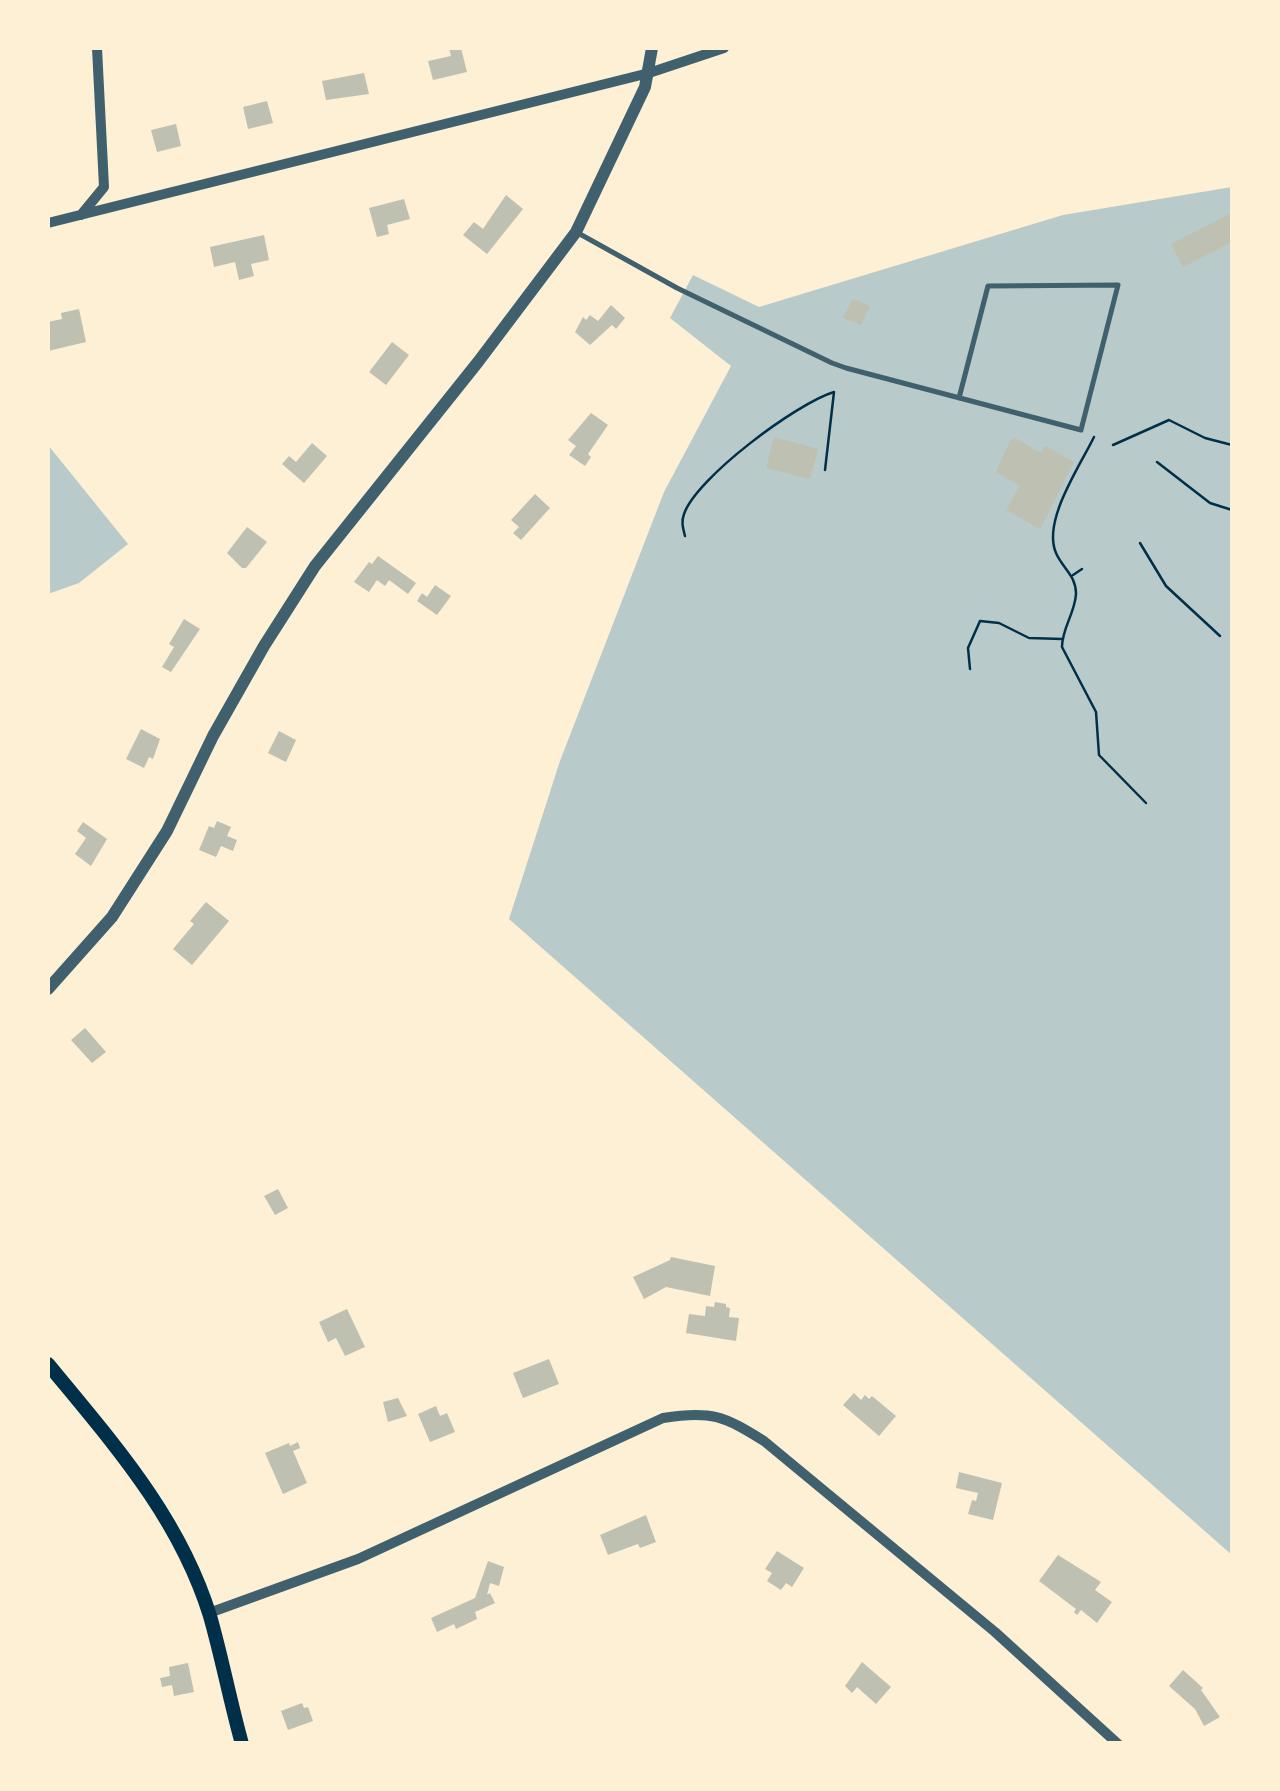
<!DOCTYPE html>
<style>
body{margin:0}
#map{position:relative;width:1280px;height:1791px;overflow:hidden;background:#fdf0d5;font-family:Raleway,sans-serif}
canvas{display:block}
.frame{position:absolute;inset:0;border:50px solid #fdf0d5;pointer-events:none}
</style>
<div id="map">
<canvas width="1280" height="1791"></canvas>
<div class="frame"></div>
</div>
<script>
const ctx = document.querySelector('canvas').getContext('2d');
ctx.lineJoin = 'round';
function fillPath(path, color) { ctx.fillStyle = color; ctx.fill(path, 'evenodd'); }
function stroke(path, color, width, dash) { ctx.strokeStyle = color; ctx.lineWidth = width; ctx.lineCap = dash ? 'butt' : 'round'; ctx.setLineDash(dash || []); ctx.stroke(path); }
fillPath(new Path2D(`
 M 1232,187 L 1232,1555 L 509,919 L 560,761 L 664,492 L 731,366 L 670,318 L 693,275 L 759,307 L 1063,215 Z
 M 48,445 L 128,544 L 79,583 L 48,594 Z`), '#b9caca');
fillPath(new Path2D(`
 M 449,48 L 461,48 L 467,72 L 433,80 L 428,61 L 451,56 Z
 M 364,73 L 369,94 L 326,100 L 322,81 Z
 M 267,101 L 273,123 L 248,129 L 243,107 Z
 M 176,124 L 181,146 L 157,152 L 151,130 Z
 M 506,195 L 523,209 L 487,254 L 463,235 L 474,222 L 483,229 Z
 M 404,199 L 410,219 L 387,225 L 389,234 L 377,237 L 369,208 Z
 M 1232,213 L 1232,242 L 1183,267 L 1171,244 Z
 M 264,235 L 269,260 L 251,264 L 254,276 L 239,280 L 235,262 L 214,267 L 210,247 Z
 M 853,299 L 870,306 L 861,325 L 843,318 Z
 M 611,305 L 625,318 L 616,329 L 612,325 L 590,345 L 575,332 L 583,317 L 586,320 L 590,315 L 598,321 Z
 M 79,309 L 86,342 L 48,351 L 48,322 L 62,319 L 61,313 Z
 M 392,342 L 409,355 L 386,385 L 369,372 Z
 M 591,413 L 608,425 L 588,454 L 591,457 L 585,466 L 569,455 L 576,446 L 568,440 Z
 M 774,437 L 818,449 L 810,479 L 766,468 Z
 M 1015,438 L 1041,453 L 1045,446 L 1074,462 L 1040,529 L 1006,510 L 1020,486 L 996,472 L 1010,441 Z
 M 312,443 L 327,456 L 304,483 L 282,464 L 289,456 L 296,462 Z
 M 535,494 L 550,508 L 521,540 L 513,533 L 519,527 L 511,520 Z
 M 247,527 L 267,542 L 246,568 L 242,568 L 227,553 Z
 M 378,556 L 416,583 L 408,594 L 389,580 L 385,586 L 377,580 L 369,592 L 354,582 L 369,562 L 372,564 Z
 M 435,585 L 451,596 L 437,615 L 417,601 L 422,593 L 427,597 Z
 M 184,619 L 200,629 L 171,672 L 162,667 L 174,647 L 169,644 Z
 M 141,729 L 160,739 L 153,759 L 149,757 L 144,768 L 126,759 Z
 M 279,731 L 296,740 L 286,762 L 268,753 Z
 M 217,821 L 231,827 L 227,836 L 237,840 L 233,851 L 221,846 L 216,857 L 199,850 L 209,826 L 214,828 Z
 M 83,822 L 107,839 L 91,866 L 75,854 L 86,838 L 77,831 Z
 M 206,902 L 229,921 L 192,965 L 173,949 L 194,924 L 190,921 Z
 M 85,1028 L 106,1052 L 92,1063 L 71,1040 Z
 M 278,1189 L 288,1208 L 275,1215 L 264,1196 Z
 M 671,1257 L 715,1266 L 710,1296 L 666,1287 L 644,1299 L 633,1277 L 670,1260 Z
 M 715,1302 L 726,1304 L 726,1307 L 730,1308 L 729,1317 L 739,1318 L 736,1341 L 686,1333 L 689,1314 L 705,1316 L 706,1306 L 714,1307 Z
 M 347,1309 L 365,1347 L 345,1356 L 336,1338 L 328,1342 L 319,1322 Z
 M 549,1359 L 559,1384 L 523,1398 L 513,1373 Z
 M 854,1393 L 861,1400 L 865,1395 L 869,1399 L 872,1396 L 896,1416 L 879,1436 L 843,1405 Z
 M 398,1398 L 407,1416 L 388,1422 L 383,1402 Z
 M 436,1406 L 440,1416 L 447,1413 L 455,1432 L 430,1442 L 418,1414 Z
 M 298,1442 L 300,1448 L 293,1451 L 307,1483 L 283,1494 L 265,1453 L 289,1443 L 290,1446 Z
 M 959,1472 L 1002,1483 L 993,1520 L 968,1514 L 972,1500 L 976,1501 L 978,1493 L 956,1488 Z
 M 646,1515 L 656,1542 L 640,1548 L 638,1544 L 608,1555 L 600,1535 Z
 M 777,1551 L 804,1568 L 792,1587 L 786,1583 L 781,1590 L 767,1581 L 772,1573 L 765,1569 Z
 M 1058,1555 L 1101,1582 L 1095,1590 L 1112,1602 L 1097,1623 L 1081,1610 L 1077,1615 L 1074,1612 L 1076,1609 L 1039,1581 Z
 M 488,1561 L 504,1567 L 499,1586 L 490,1583 L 487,1595 L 490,1593 L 495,1603 L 475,1612 L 477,1619 L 456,1629 L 454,1624 L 437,1632 L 431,1618 L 475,1598 Z
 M 862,1662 L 891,1687 L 876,1704 L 857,1687 L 852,1693 L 845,1686 Z
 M 188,1663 L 194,1692 L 174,1696 L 172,1685 L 162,1687 L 160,1678 L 170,1676 L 169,1667 Z
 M 1183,1670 L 1203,1688 L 1201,1690 L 1220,1717 L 1204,1726 L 1195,1709 L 1169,1686 Z
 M 302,1703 L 304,1708 L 308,1707 L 313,1721 L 288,1730 L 281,1711 Z`), '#bec0b2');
stroke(new Path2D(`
 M 1094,437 C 1080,466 1042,521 1056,553 C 1063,569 1076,575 1076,594 C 1075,613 1062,628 1062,647 L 1096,712 L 1099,755 L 1146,803
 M 1113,445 L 1169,420 L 1205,438 L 1232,445
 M 1157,462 L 1210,503 L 1232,510
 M 685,536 C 683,528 681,522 684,514 C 696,478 797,403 834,392 L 825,470
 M 1140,543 L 1166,586 L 1220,636
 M 1073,575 L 1082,569
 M 970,669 L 968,648 L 980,621 L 999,623 L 1029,638 L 1062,639`), '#003049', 2.5);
stroke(new Path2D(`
 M 578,233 L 677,288 L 832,363 L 846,368 L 1081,430 L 1118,285 L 988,286 L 959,398`), '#3f606c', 5);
stroke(new Path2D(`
 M 81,215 L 104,187 L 97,48
 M 48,223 L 649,73 L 724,48
 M 209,1613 L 358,1559 L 663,1418 C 711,1410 724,1416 764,1441 L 995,1632 L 1118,1744`), '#3f606c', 10);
stroke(new Path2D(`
 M 48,989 L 112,917 L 167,831 L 213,736 L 264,646 L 315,566 L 478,362 L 576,232 L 645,87 L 652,48`), '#3f606c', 12);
stroke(new Path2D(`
 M 48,1364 C 112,1442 179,1516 210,1616 C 222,1658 230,1701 242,1744`), '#003049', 14);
</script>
